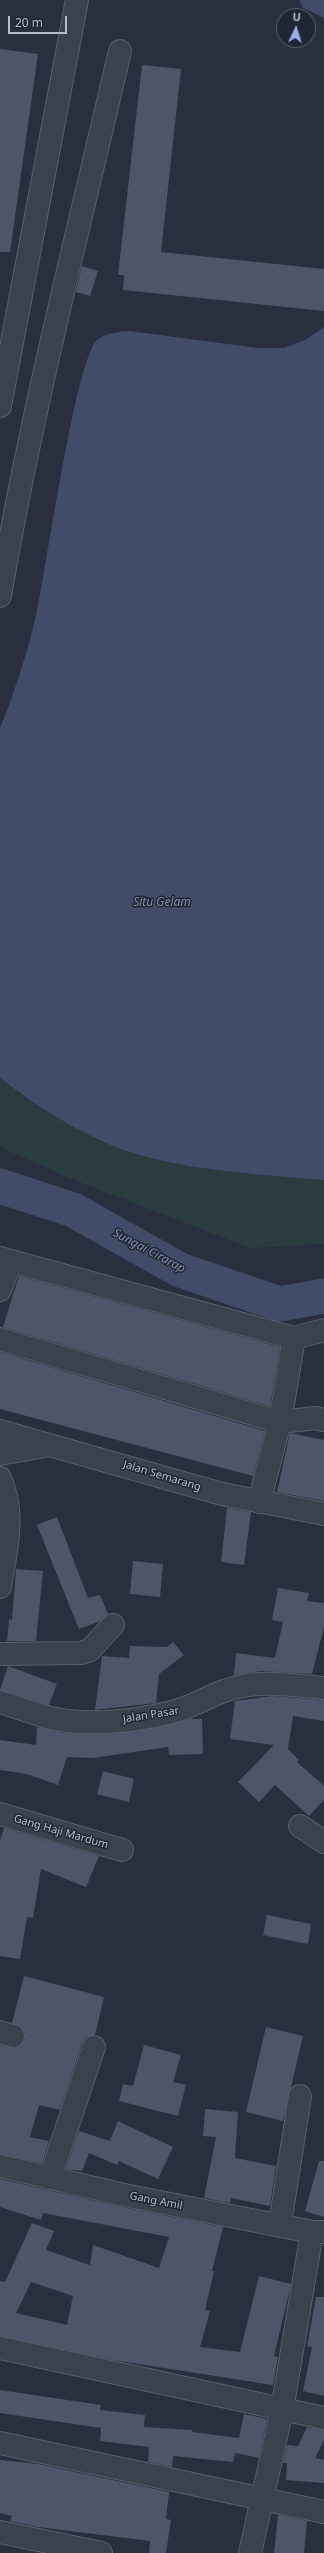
<!DOCTYPE html>
<style>
body{margin:0}
#map{position:relative;width:324px;height:2553px;overflow:hidden;background:#292f3f;font-family:"Noto Sans",sans-serif}
canvas{display:block}
.north{position:absolute;left:276px;top:8px;width:40px;height:40px;box-sizing:border-box;background:#212634;border:1px solid #5e6270;border-radius:50%;rotate:4deg;font-size:11px;font-weight:700;line-height:16px;text-align:center;color:#b9bdc9}
.north::after{content:'';display:block;margin:auto;width:14px;height:18px;background:#99adef;clip-path:polygon(50% 0,100% 100%,50% 72%,0 100%)}
.scale{position:absolute;left:8px;top:16px;width:59px;height:18px;box-sizing:border-box;border:2px solid #b9bdc9;border-top:0;padding-left:5px;font-size:12px;line-height:14px;white-space:nowrap;color:#b9bdc9;-webkit-text-stroke:3px #212634;paint-order:stroke}
</style>
<div id="map">
<canvas width="324" height="2553"></canvas>
<div class="north">U</div>
<div class="scale">20 m</div>
</div>
<script>
const ctx = document.querySelector('canvas').getContext('2d');
ctx.lineJoin = 'round';
function fillPath(path, color) { ctx.fillStyle = color; ctx.fill(path, 'evenodd'); }
function stroke(path, color, width, dash) { ctx.strokeStyle = color; ctx.lineWidth = width; ctx.lineCap = dash ? 'butt' : 'round'; ctx.setLineDash(dash || []); ctx.stroke(path); }
function label(font, color, halo, rows, align = 'center') {
  ctx.font = font + ' "Noto Sans",sans-serif'; ctx.lineWidth = 3; ctx.setLineDash([]); ctx.textBaseline = 'middle'; ctx.strokeStyle = halo; ctx.fillStyle = color; for (const [text, x, y, turn = 0] of rows) {
    ctx.save(); ctx.translate(x, y); ctx.rotate((+turn || 0) * Math.PI / 180); ctx.textAlign = isNaN(turn) ? turn : align; if (halo) ctx.strokeText(text, 0, 0); ctx.fillText(text, 0, 0); ctx.restore();
  }
}
fillPath(new Path2D(`
 M 0,1078 L 19,1093 L 98,1140 L 143,1156 L 242,1173 L 324,1180 L 324,1244 L 250,1248 L 67,1177 L 0,1147 Z`), '#2b3c41');
fillPath(new Path2D(`
 M 300,0 L 324,0 L 324,18 L 302,7 Z
 M 324,327 L 324,1180 L 323,1180 C 264,1175 200,1171 143,1156 C 94,1143 40,1109 0,1078 L 0,728 C 15,691 27,654 36,615 C 46,572 75,361 97,340 C 105,333 119,332 129,331 L 258,348 L 284,348 L 305,340 Z`), '#424c68');
stroke(new Path2D(`
 M 0,1186 L 73,1210 L 180,1270 L 280,1304 L 324,1296`), '#424c68', 35);
fillPath(new Path2D(`
 M 0,49 L 38,54 L 10,252 L 0,252 Z
 M 142,65 L 181,69 L 161,252 L 324,269 L 324,311 L 123,290 L 124,275 L 118,275 Z
 M 82,266 L 98,271 L 90,296 L 76,292 Z
 M 19,1276 L 280,1347 L 270,1406 L 3,1327 Z
 M 0,1352 L 265,1431 L 253,1476 L 0,1409 Z
 M 290,1433 L 324,1440 L 324,1501 L 277,1492 Z
 M 227,1508 L 251,1512 L 244,1565 L 221,1562 Z
 M 57,1517 L 88,1598 L 100,1595 L 108,1614 L 100,1621 L 79,1629 L 37,1525 Z
 M 133,1561 L 163,1564 L 160,1597 L 130,1594 Z
 M 16,1569 L 43,1571 L 36,1641 L 7,1641 L 9,1619 L 12,1620 Z
 M 278,1588 L 309,1593 L 307,1601 L 324,1603 L 324,1627 L 312,1674 L 261,1671 L 234,1675 L 236,1653 L 275,1658 L 283,1622 L 272,1620 Z
 M 173,1642 L 184,1655 L 159,1674 L 156,1703 L 95,1710 L 102,1656 L 129,1658 L 130,1646 L 167,1647 Z
 M 8,1666 L 57,1684 L 49,1705 L 0,1690 Z
 M 273,1696 L 324,1700 L 324,1721 L 293,1716 L 288,1749 L 299,1760 L 297,1762 L 324,1786 L 324,1800 L 309,1816 L 275,1785 L 259,1802 L 238,1782 L 274,1745 L 230,1739 L 235,1701 Z
 M 190,1719 L 202,1719 L 203,1754 L 169,1755 L 168,1747 L 93,1758 L 67,1757 L 58,1785 L 27,1774 L 0,1770 L 0,1740 L 36,1745 L 37,1727 L 63,1733 L 109,1734 L 156,1728 Z
 M 103,1771 L 134,1779 L 129,1802 L 97,1794 Z
 M 4,1828 L 99,1856 L 86,1887 L 41,1869 L 33,1918 L 27,1917 L 20,1959 L 0,1956 L 0,1841 Z
 M 267,1915 L 311,1924 L 308,1944 L 263,1935 Z
 M 24,1976 L 104,1997 L 95,2035 L 86,2037 L 82,2043 L 60,2110 L 39,2105 L 30,2137 L 49,2141 L 42,2163 L 0,2154 L 0,2045 L 15,2048 L 25,2040 L 22,2028 L 12,2023 Z
 M 266,2027 L 303,2036 L 283,2121 L 246,2112 Z
 M 144,2045 L 181,2055 L 173,2082 L 186,2085 L 178,2116 L 119,2101 L 123,2084 L 133,2086 Z
 M 205,2109 L 238,2112 L 235,2158 L 276,2166 L 270,2206 L 231,2198 L 230,2203 L 204,2198 L 216,2137 L 203,2136 Z
 M 118,2121 L 173,2147 L 158,2179 L 119,2161 L 117,2165 L 89,2153 L 82,2171 L 66,2169 L 79,2131 L 110,2141 Z
 M 319,2161 L 324,2161 L 324,2217 L 305,2211 Z
 M 0,2179 L 121,2207 L 223,2227 L 212,2271 L 214,2271 L 205,2310 L 210,2311 L 200,2347 L 240,2352 L 259,2276 L 291,2284 L 274,2356 L 278,2357 L 273,2385 L 113,2360 L 0,2336 L 0,2281 L 5,2282 L 32,2223 L 54,2231 L 46,2250 L 90,2265 L 93,2245 L 159,2268 L 169,2237 L 43,2213 L 41,2220 L 0,2207 ZM 31,2282 L 73,2296 L 67,2325 L 16,2313 Z
 M 316,2297 L 324,2297 L 324,2396 L 303,2391 L 312,2347 L 307,2346 Z
 M 0,2390 L 101,2405 L 100,2410 L 145,2415 L 144,2427 L 192,2430 L 192,2432 L 239,2438 L 244,2414 L 267,2419 L 259,2458 L 235,2453 L 233,2462 L 173,2456 L 172,2467 L 148,2462 L 149,2447 L 100,2441 L 101,2428 L 0,2413 Z
 M 307,2427 L 324,2430 L 324,2440 L 315,2458 L 324,2460 L 324,2483 L 286,2480 L 287,2463 L 283,2463 L 287,2445 L 298,2446 Z
 M 0,2460 L 38,2464 L 169,2492 L 166,2519 L 171,2520 L 166,2553 L 149,2553 L 150,2541 L 38,2527 L 10,2521 L 12,2516 L 0,2513 Z
 M 278,2515 L 307,2521 L 304,2553 L 274,2553 Z`), '#4f5568');
const minor = new Path2D(`
 M 0,406 L 77,0
 M 0,596 C 31,413 78,232 120,51
 M 0,1258 L 294,1338 L 324,1330
 M 0,1290 L 11,1261
 M 0,1339 L 280,1422 L 316,1418 L 324,1420
 M 0,1431 L 222,1494 L 324,1514
 M 0,1454 L 44,1446
 M 0,1478 C 16,1514 6,1549 0,1587
 M 259,1502 L 280,1422 L 294,1338
 M 0,1654 L 81,1653 L 90,1650 L 113,1625
 M 0,1702 C 16,1707 33,1713 50,1718 C 86,1726 131,1722 168,1713 C 188,1709 205,1698 224,1691 C 256,1679 291,1685 324,1688
 M 0,1814 L 122,1850
 M 300,1826 L 324,1842
 M 0,2032 L 13,2036
 M 0,2166 L 124,2195 L 312,2232 L 324,2232
 M 50,2178 L 94,2047
 M 280,2224 L 300,2096
 M 0,2348 L 324,2418
 M 0,2443 L 324,2512
 M 0,2532 L 101,2553
 M 250,2553 L 282,2410 L 312,2232`);
stroke(minor, '#5a5f6c', 24);
stroke(minor, '#3c414f', 22);
label('11px', '#b9bdc9', '#212634', [
 ["Jalan Semarang",162,1476,17],
 ["Jalan Pasar",151,1715,-9],
 ["Gang Haji Mardum",61,1832,16],
 ["Gang Amil",156,2201,11]
]);
label('italic 12px', '#848fae', '#212634', [
 ["Situ Gelam",162,903],
 ["Sungai Cirarap",149,1251,28]
]);
</script>
